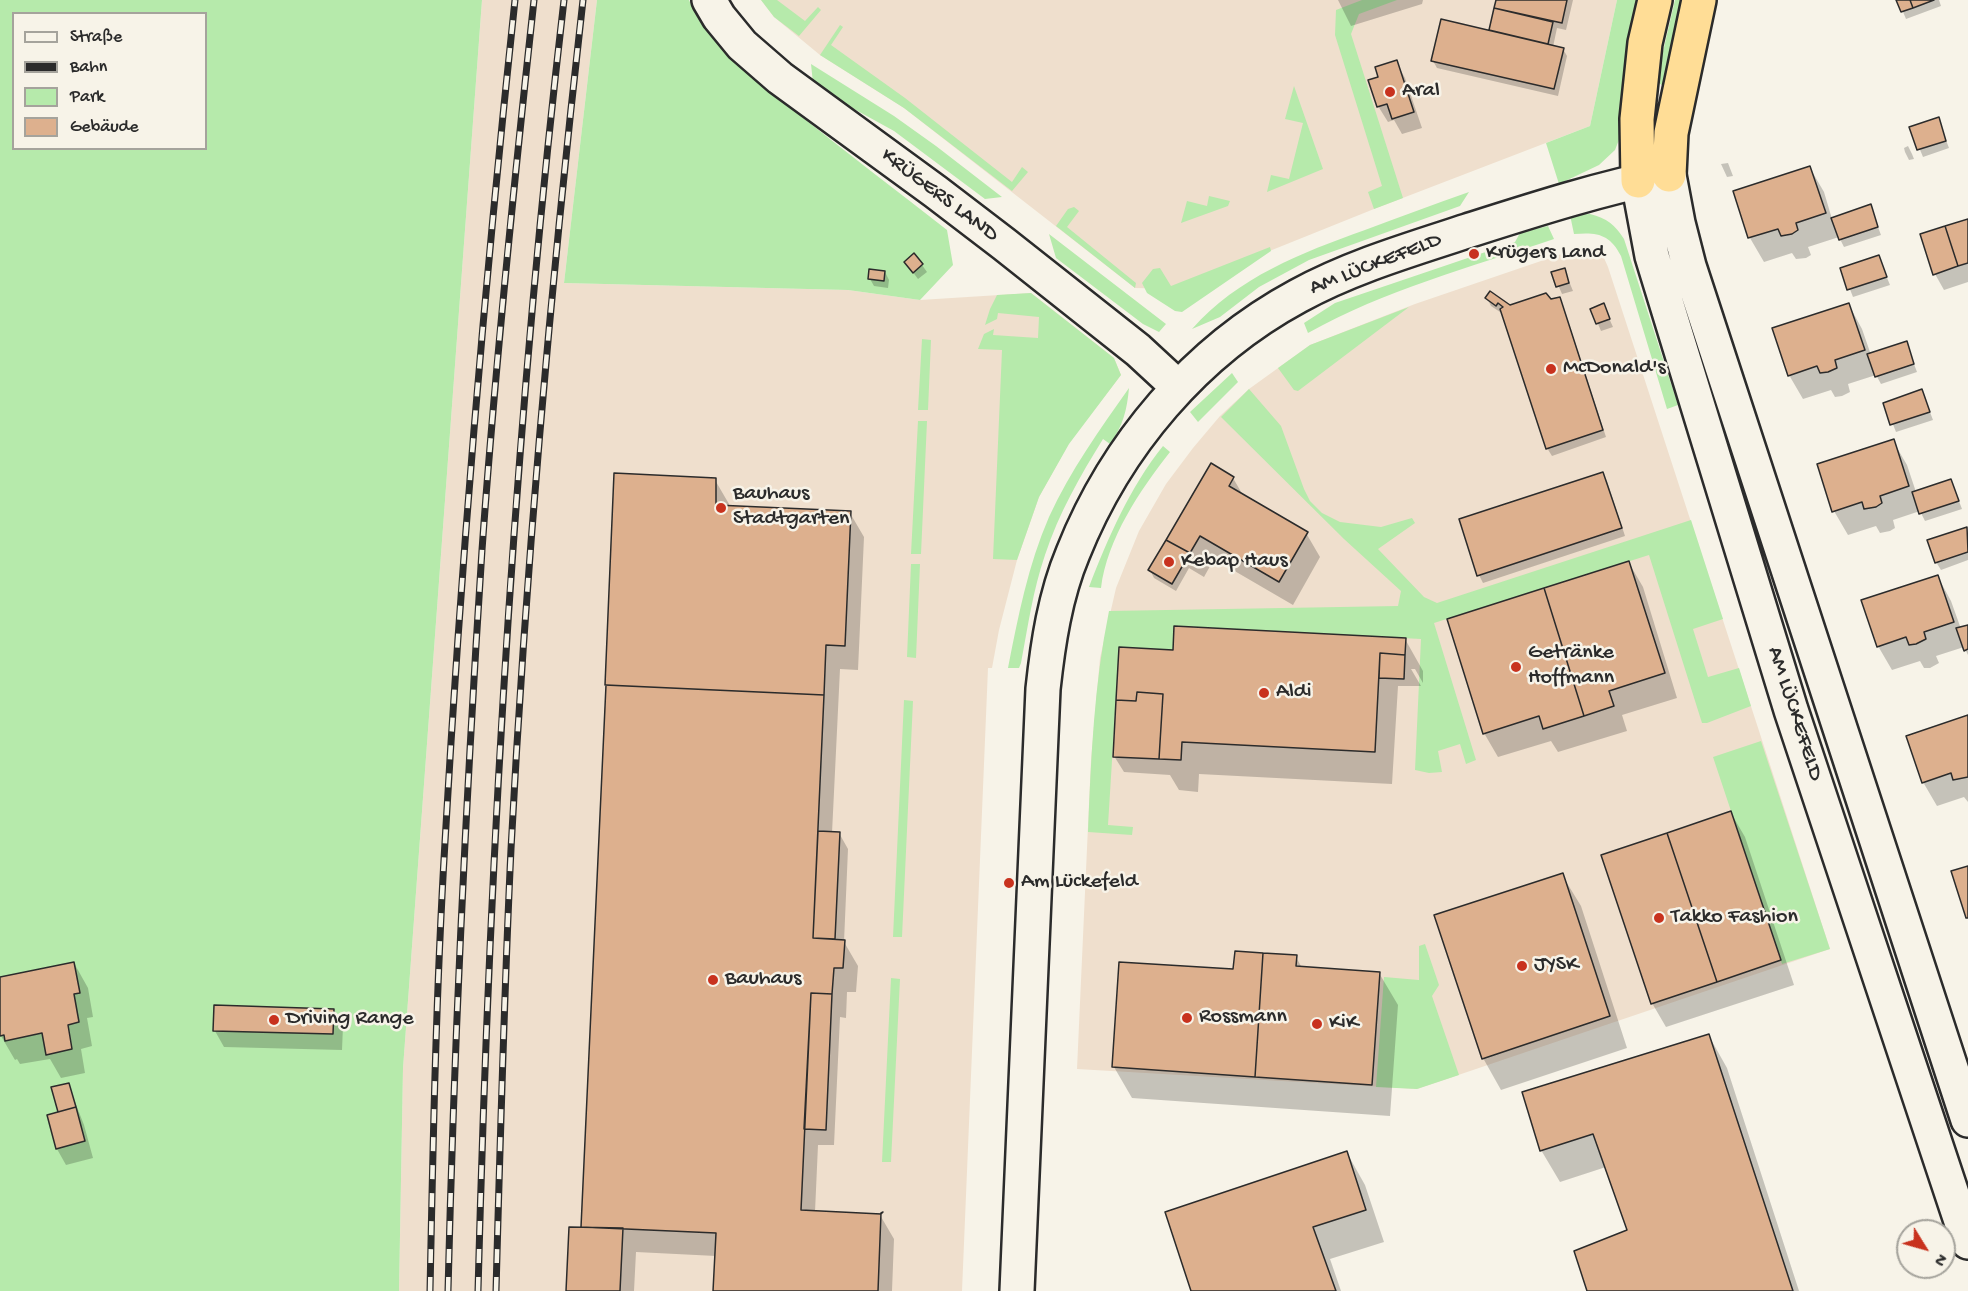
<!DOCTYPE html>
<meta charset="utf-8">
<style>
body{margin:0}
#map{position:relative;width:1968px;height:1291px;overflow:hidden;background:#f7f3e8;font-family:"Gochi Hand",sans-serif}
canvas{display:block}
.legend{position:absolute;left:12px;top:12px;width:195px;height:138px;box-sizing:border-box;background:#f7f3e8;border:2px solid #a5a39c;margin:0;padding:8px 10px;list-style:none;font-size:18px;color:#2b2b2b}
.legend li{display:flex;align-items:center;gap:12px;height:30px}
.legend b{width:30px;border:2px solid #a5a39c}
.north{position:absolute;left:1896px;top:1219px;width:60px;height:60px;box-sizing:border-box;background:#f7f3e8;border:2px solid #a5a39c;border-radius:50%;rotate:127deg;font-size:16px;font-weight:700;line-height:24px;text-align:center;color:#2b2b2b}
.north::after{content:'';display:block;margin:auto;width:21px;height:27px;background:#c8321e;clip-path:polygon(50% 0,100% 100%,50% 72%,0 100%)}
</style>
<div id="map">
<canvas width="1968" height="1291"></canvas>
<ul class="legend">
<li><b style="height:8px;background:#f7f3e8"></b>Straße</li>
<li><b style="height:8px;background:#2b2b2b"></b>Bahn</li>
<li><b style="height:16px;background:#b6eaab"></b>Park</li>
<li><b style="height:16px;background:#ddb08e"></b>Gebäude</li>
</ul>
<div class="north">N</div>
</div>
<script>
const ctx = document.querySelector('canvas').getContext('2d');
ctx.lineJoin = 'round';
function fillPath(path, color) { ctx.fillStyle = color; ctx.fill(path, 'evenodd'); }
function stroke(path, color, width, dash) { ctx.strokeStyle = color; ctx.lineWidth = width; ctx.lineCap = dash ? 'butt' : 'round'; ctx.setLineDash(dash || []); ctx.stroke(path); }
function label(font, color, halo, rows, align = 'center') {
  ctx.font = font + ' "Gochi Hand",sans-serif'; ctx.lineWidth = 5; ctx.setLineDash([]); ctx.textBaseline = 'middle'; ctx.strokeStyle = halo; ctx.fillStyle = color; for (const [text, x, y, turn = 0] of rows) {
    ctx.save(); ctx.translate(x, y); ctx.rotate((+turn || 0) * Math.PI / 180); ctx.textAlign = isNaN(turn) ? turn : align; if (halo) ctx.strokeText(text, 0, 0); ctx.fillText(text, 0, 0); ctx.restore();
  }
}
fillPath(new Path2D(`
 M 482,0 L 597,0 L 564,283 L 848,290 L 920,300 L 1031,293 L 1114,358 L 1121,375 L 1069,443 L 1039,497 L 1017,560 L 999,630 L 992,668 L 988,668 L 962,1291 L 399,1291 L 403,1068 Z
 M 761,0 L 1617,0 L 1590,126 L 1374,209 L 1175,289 L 1135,288 L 904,108 L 820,55 L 774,17 Z
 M 1582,247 L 1596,251 L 1604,258 L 1608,267 L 1830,949 L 1417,1089 L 1077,1069 L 1091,760 L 1100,658 L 1116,588 L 1139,531 L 1166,484 L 1193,448 L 1220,416 L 1249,389 L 1310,345 L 1415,304 Z`), '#efdfcd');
fillPath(new Path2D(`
 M 0,0 L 482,0 L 403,1068 L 399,1291 L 0,1291 ZM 14,14 L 206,14 L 206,148 L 14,148 Z
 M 597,0 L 689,0 C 707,45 756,79 792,109 C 843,150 896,190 947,230 L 953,265 L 920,300 L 848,290 L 564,283 Z
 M 761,0 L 777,0 L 805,21 L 818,7 L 821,10 L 799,36 L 774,17 Z
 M 1362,0 L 1397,0 L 1359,14 L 1351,34 L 1403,198 L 1374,209 L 1368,192 L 1382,186 L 1335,35 L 1336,10 Z
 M 1617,0 L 1646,0 L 1622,132 L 1615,150 L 1599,165 L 1559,184 L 1546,143 L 1590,126 Z
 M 1675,0 L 1684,0 L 1668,82 L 1663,86 L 1659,83 L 1658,73 Z
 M 840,25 L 843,27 L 831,45 L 905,98 L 1012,182 L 1022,167 L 1028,172 L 1012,191 L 904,108 L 820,55 Z
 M 811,64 L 894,116 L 936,146 L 1002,197 L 985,199 L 894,131 L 845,104 L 813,83 Z
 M 1294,86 L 1323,169 L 1267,192 L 1271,175 L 1289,179 L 1303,123 L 1285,119 Z
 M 1469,192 L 1460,206 L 1309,260 L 1259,287 L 1220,317 L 1192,329 C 1238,277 1301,253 1365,230 C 1400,217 1434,204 1469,192 Z
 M 1209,196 L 1230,201 L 1228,206 L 1181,223 L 1187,201 L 1207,206 Z
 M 1074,207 L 1079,211 L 1067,227 L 1136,283 L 1135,288 L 1056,226 L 1068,209 Z
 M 1590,214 C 1607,218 1615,225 1624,239 L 1678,405 L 1667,409 L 1621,256 C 1610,234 1597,232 1574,234 L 1570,215 Z
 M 1548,226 L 1554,239 C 1471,267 1385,290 1308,333 L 1304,323 L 1335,303 L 1515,242 L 1520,233 Z
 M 1049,234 L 1166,324 L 1159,332 L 1143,324 L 1056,258 Z
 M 1270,247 L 1271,251 L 1182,312 L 1175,311 L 1147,293 L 1142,283 L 1153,269 L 1160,268 L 1171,286 Z
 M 1031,293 L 1114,358 L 1121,375 L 1069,444 L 1039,497 L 1017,560 L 993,559 L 1002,350 L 978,349 L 984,334 L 994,329 L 993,335 L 1038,338 L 1039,317 L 998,313 L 997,319 L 985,325 L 990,309 L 997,295 Z
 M 1409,307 L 1298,391 L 1294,390 L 1278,368 L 1310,345 Z
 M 922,339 L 931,340 L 928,410 L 918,410 Z
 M 1232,373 L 1238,382 L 1198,422 L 1190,412 Z
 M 1129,388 C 1127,410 1123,426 1110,444 L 1103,439 C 1080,476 1059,513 1045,555 C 1033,590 1028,626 1021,663 L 1019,668 L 1008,668 C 1018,617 1028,565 1049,517 C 1070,471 1100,429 1129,388 Z
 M 1249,389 L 1281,426 L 1304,489 L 1310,501 L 1322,513 L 1340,522 L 1381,527 L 1412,518 L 1415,523 L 1378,549 L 1424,597 L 1437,603 L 1691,520 L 1723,619 L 1693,629 L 1708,677 L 1739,668 L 1751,706 L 1707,723 L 1702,723 L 1649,555 L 1434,623 L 1476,760 L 1466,764 L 1460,744 L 1438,751 L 1442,772 L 1429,773 L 1415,770 L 1421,639 L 1175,626 L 1173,650 L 1119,648 L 1108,825 L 1133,827 L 1132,835 L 1088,832 C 1091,758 1094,684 1109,611 L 1398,606 L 1401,591 L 1344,539 L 1221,417 Z
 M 918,421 L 927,421 L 921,554 L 911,554 Z
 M 1163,446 L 1170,452 C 1140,490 1107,539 1101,588 L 1089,587 C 1108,538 1130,487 1163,446 Z
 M 911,564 L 920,564 L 916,658 L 907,657 Z
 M 904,700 L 913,701 L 902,937 L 893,937 Z
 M 1761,741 L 1830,949 L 1782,964 L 1713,757 Z
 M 1425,944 L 1439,985 L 1432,996 L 1459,1075 L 1417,1089 L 1376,1087 L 1384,977 L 1419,980 L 1419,946 Z
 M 891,978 L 900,979 L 891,1162 L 882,1162 Z`), '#b6eaab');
fillPath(new Path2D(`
 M 1338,0 L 1423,0 L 1422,4 L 1351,26 Z
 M 1498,0 L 1573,0 L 1566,30 L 1557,28 L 1553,47 L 1563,49 L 1567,56 L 1558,96 L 1437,68 L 1433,61 L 1490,32 Z
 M 1898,0 L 1939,0 L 1941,6 L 1906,19 Z
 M 1396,62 L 1405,78 L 1422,128 L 1402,134 L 1394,120 L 1388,122 L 1378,106 L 1380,78 Z
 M 1938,119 L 1949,148 L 1923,157 L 1911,128 Z
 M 1908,146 L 1912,154 L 1914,159 L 1909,160 L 1905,152 L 1904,148 Z
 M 1728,163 L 1733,176 L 1727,177 L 1721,164 Z
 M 1810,168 L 1824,192 L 1832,219 L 1870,206 L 1881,235 L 1844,247 L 1839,237 L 1808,247 L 1811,255 L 1806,258 L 1796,259 L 1792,253 L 1764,262 L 1750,238 L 1735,192 Z
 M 1968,220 L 1968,282 L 1944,290 L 1935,274 Z
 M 1878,256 L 1890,285 L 1853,297 L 1842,269 Z
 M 906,263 L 922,265 L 927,272 L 918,279 Z
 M 1564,269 L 1573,291 L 1562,294 L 1553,273 Z
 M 885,272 L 889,280 L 888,288 L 874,286 L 870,279 Z
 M 1487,298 L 1510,307 L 1559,299 L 1563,306 L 1606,437 L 1552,456 L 1547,448 L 1502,310 L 1500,312 L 1491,306 Z
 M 1603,305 L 1613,327 L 1601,331 L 1592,310 Z
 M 1849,305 L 1862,329 L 1871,355 L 1906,343 L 1917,372 L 1881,384 L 1876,375 L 1848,384 L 1850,392 L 1842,396 L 1835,397 L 1831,390 L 1803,399 L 1789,375 Z
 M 1922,391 L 1933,420 L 1896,432 L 1885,404 Z
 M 1893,441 L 1907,465 L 1916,492 L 1951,480 L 1962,509 L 1925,521 L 1920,511 L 1893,520 L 1895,528 L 1890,531 L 1880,533 L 1876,526 L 1848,535 L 1834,511 Z
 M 1603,474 L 1607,481 L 1625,536 L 1483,583 L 1479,575 Z
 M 1233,478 L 1244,497 L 1306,533 L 1320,557 L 1293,605 L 1214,559 L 1204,577 L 1189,568 L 1176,591 L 1154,578 L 1150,570 Z
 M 715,480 L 729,504 L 729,507 L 850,513 L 864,537 L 858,670 L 840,669 L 832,833 L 839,833 L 848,849 L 844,942 L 858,966 L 856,992 L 847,992 L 846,1018 L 840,1017 L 834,1145 L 818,1145 L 815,1212 L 880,1215 L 894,1239 L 892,1291 L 715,1291 L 716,1256 L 636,1252 L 634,1291 L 568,1291 L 583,1229 L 608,687 Z
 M 1966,529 L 1968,532 L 1968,560 L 1941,570 L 1936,562 Z
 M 1629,563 L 1643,587 L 1677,698 L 1622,715 L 1627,731 L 1558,752 L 1551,741 L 1498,757 L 1484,733 Z
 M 1938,577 L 1951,601 L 1961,629 L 1968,626 L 1968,655 L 1964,647 L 1936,656 L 1939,663 L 1930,668 L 1924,668 L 1920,661 L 1892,670 L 1878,646 Z
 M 1405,639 L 1423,671 L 1423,683 L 1415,669 L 1411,669 L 1421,686 L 1398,686 L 1392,784 L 1199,774 L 1198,792 L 1179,790 L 1170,775 L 1124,772 L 1114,756 L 1175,652 Z
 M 1968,717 L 1968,802 L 1964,797 L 1937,806 L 1923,782 Z
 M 1731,813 L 1745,837 L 1794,985 L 1666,1027 L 1652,1003 Z
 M 1562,875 L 1581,906 L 1627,1048 L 1501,1090 L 1483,1058 Z
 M 1296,957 L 1302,968 L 1379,973 L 1398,1005 L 1390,1116 L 1132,1098 L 1114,1067 L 1235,971 Z
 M 74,963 L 88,988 L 93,1017 L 87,1018 L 92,1046 L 81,1049 L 85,1073 L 61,1078 L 50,1059 L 20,1064 L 17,1059 L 15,1060 L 1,1036 L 0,1029 L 0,978 Z
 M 333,1010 L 343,1026 L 342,1050 L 224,1047 L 215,1031 Z
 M 1709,1036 L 1727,1068 L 1799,1291 L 1589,1291 L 1629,1231 L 1606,1167 L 1560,1182 L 1541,1150 Z
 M 68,1084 L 84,1125 L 93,1158 L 66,1165 L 57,1149 L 49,1116 L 60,1113 Z
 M 1347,1153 L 1365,1185 L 1384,1242 L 1330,1259 L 1341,1291 L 1193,1291 Z`), '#0003');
const building = new Path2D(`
 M 1496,0 L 1567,0 L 1562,23 L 1494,8 Z
 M 1896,0 L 1910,0 L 1913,8 L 1901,12 Z
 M 1910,0 L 1934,0 L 1913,8 Z
 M 1494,8 L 1553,22 L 1548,44 L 1489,30 Z
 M 1441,19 L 1564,48 L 1554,89 L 1431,61 Z
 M 1397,60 L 1414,112 L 1392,119 L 1387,104 L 1377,107 L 1368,80 L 1378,77 L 1375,67 Z
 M 1939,117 L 1946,141 L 1917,150 L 1909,127 Z
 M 1810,166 L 1826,213 L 1796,223 L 1798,230 L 1792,234 L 1781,236 L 1778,229 L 1748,238 L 1733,191 Z
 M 1871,204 L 1878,227 L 1839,240 L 1831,218 Z
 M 1968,219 L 1968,263 L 1958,266 L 1945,226 Z
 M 1945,226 L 1958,266 L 1933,275 L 1920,234 Z
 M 914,253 L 923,264 L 913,273 L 904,262 Z
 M 1879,255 L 1887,277 L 1847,290 L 1840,268 Z
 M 1565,268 L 1569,283 L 1556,287 L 1551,272 Z
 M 869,269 L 885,271 L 884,281 L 868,279 Z
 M 1490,291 L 1510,305 L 1546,293 L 1551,299 L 1560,297 L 1603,430 L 1546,449 L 1500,309 L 1503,307 L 1498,303 L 1496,306 L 1485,298 Z
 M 1604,303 L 1610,319 L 1596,324 L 1590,309 Z
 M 1849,303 L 1865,350 L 1835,360 L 1837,368 L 1828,372 L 1820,373 L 1817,366 L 1788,376 L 1772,328 Z
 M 1907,341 L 1914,364 L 1875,377 L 1867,354 Z
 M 1922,389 L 1930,412 L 1890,425 L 1883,403 Z
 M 1894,439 L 1909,486 L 1880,496 L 1882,503 L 1876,507 L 1864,509 L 1862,502 L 1832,512 L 1817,464 Z
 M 1211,463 L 1234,477 L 1229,486 L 1308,532 L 1279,582 L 1200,536 L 1190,553 L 1166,540 Z
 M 1603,472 L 1622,528 L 1477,576 L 1459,519 Z
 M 614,473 L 716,478 L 716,505 L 851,511 L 845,646 L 826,645 L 824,695 L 605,685 Z
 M 1951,479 L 1959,501 L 1919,514 L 1912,492 Z
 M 1967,527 L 1968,552 L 1935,563 L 1927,540 Z
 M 1166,540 L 1190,553 L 1172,584 L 1148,570 Z
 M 1629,561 L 1665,673 L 1609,691 L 1614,706 L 1584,716 L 1544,588 Z
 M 1938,575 L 1954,622 L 1924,632 L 1926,639 L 1916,644 L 1909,645 L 1906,637 L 1877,647 L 1861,600 Z
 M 1544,588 L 1584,716 L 1543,729 L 1539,716 L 1483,734 L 1447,619 Z
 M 1968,625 L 1968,649 L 1964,651 L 1956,628 Z
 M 1174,626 L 1406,638 L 1405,655 L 1380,653 L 1375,752 L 1182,742 L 1181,760 L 1159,759 L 1163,694 L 1137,692 L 1136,701 L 1116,700 L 1119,647 L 1173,650 Z
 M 1380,653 L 1405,655 L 1404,679 L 1379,678 Z
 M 606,685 L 824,695 L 813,938 L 845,940 L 843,968 L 834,968 L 832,994 L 811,993 L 801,1210 L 881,1214 L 883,1212 L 881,1213 L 878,1291 L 713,1291 L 716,1233 L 581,1227 Z
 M 1137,692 L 1163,694 L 1159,759 L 1113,757 L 1116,700 L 1136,701 Z
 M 1968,715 L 1968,777 L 1953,780 L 1951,773 L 1922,783 L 1906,736 Z
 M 1731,811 L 1781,960 L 1717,982 L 1667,833 Z
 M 818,831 L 840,832 L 835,939 L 813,938 Z
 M 1667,833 L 1717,982 L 1651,1004 L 1601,855 Z
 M 1968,866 L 1968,918 L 1966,918 L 1951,871 Z
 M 1563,873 L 1610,1016 L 1482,1059 L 1434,915 Z
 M 1235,951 L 1263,953 L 1255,1077 L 1112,1067 L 1119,962 L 1233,969 Z
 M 1263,953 L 1297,955 L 1296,966 L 1380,972 L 1372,1085 L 1255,1077 Z
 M 74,962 L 80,993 L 74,994 L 79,1022 L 68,1025 L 72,1049 L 46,1055 L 42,1033 L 5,1041 L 4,1035 L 0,1036 L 0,977 Z
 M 811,993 L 832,994 L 826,1130 L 804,1129 Z
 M 214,1005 L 334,1009 L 333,1034 L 213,1031 Z
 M 1709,1034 L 1793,1291 L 1587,1291 L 1574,1251 L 1627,1230 L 1593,1134 L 1540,1151 L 1522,1092 Z
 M 69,1083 L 76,1107 L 58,1112 L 51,1087 Z
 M 76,1107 L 85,1141 L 56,1149 L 47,1115 Z
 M 1347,1151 L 1366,1210 L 1313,1227 L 1336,1291 L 1191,1291 L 1165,1212 Z
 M 569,1227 L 623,1228 L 620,1291 L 566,1291 Z`);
fillPath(building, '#ddb08e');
stroke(building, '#2b2b2b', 1.5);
const minor = new Path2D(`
 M 1669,175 L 1678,223 L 1689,266 L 1968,1120
 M 1638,181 L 1652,256 L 1791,710 L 1968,1242`);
const tertiary = new Path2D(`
 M 709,0 L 719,17 L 742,45 L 780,78 L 936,192 L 1004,244 L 1138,350 L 1178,387
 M 1017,1291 L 1043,689 C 1048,643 1055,596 1073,553 C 1116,445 1196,351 1298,296 C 1351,267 1409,250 1467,231 C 1533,210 1598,189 1667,175`);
const trunk = new Path2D(`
 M 1669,175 L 1671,133 L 1699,0
 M 1638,181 L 1637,119 L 1645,43 L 1655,0`);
stroke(minor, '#2b2b2b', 38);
stroke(tertiary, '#2b2b2b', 38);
stroke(trunk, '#2b2b2b', 38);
stroke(minor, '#f7f3e8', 33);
stroke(tertiary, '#f7f3e8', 33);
stroke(trunk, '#ffdd96', 33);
const rail = new Path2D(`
 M 430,1291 C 433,1142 436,992 445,842 C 461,561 485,280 515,0
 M 448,1291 C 454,1044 466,797 482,550 C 495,367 514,183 534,0
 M 478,1291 C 489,860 514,429 564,0
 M 496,1291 C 500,1144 504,996 511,849 C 526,565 551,282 583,0`);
stroke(rail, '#2b2b2b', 7);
stroke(rail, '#f7f3e8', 4.5, [14]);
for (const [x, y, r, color] of [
 [1390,92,6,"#c8321e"],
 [1474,254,6,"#c8321e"],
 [1551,369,6,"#c8321e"],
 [721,508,6,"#c8321e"],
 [1169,562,6,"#c8321e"],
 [1516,667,6,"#c8321e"],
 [1264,693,6,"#c8321e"],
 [1009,883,6,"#c8321e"],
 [1659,918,6,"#c8321e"],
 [1522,966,6,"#c8321e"],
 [713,980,6,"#c8321e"],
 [1187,1018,6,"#c8321e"],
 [274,1020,6,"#c8321e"],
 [1317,1024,6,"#c8321e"]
]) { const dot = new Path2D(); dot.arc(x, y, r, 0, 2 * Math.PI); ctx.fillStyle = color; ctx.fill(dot); stroke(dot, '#f7f3e8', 2); }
label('22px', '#2b2b2b', '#f7f3e8', [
 ["Aral",1402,92],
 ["Krügers Land",1486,254],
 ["McDonald's",1563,369],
 ["Bauhaus",733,495],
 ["Stadtgarten",733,520],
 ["Kebap Haus",1181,562],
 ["Getränke",1528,654],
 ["Hoffmann",1528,679],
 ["Aldi",1276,693],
 ["Am Lückefeld",1021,883],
 ["Takko Fashion",1671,918],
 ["JYSK",1534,966],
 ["Bauhaus",725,980],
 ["Rossmann",1199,1018],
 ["Driving Range",286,1020],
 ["KiK",1329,1024]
], 'left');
label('22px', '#2b2b2b', '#f7f3e8', [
 ["KRÜGERS LAND",939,196,37],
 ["AM LÜCKEFELD",1376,265,-21],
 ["AM LÜCKEFELD",1794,714,72]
]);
</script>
